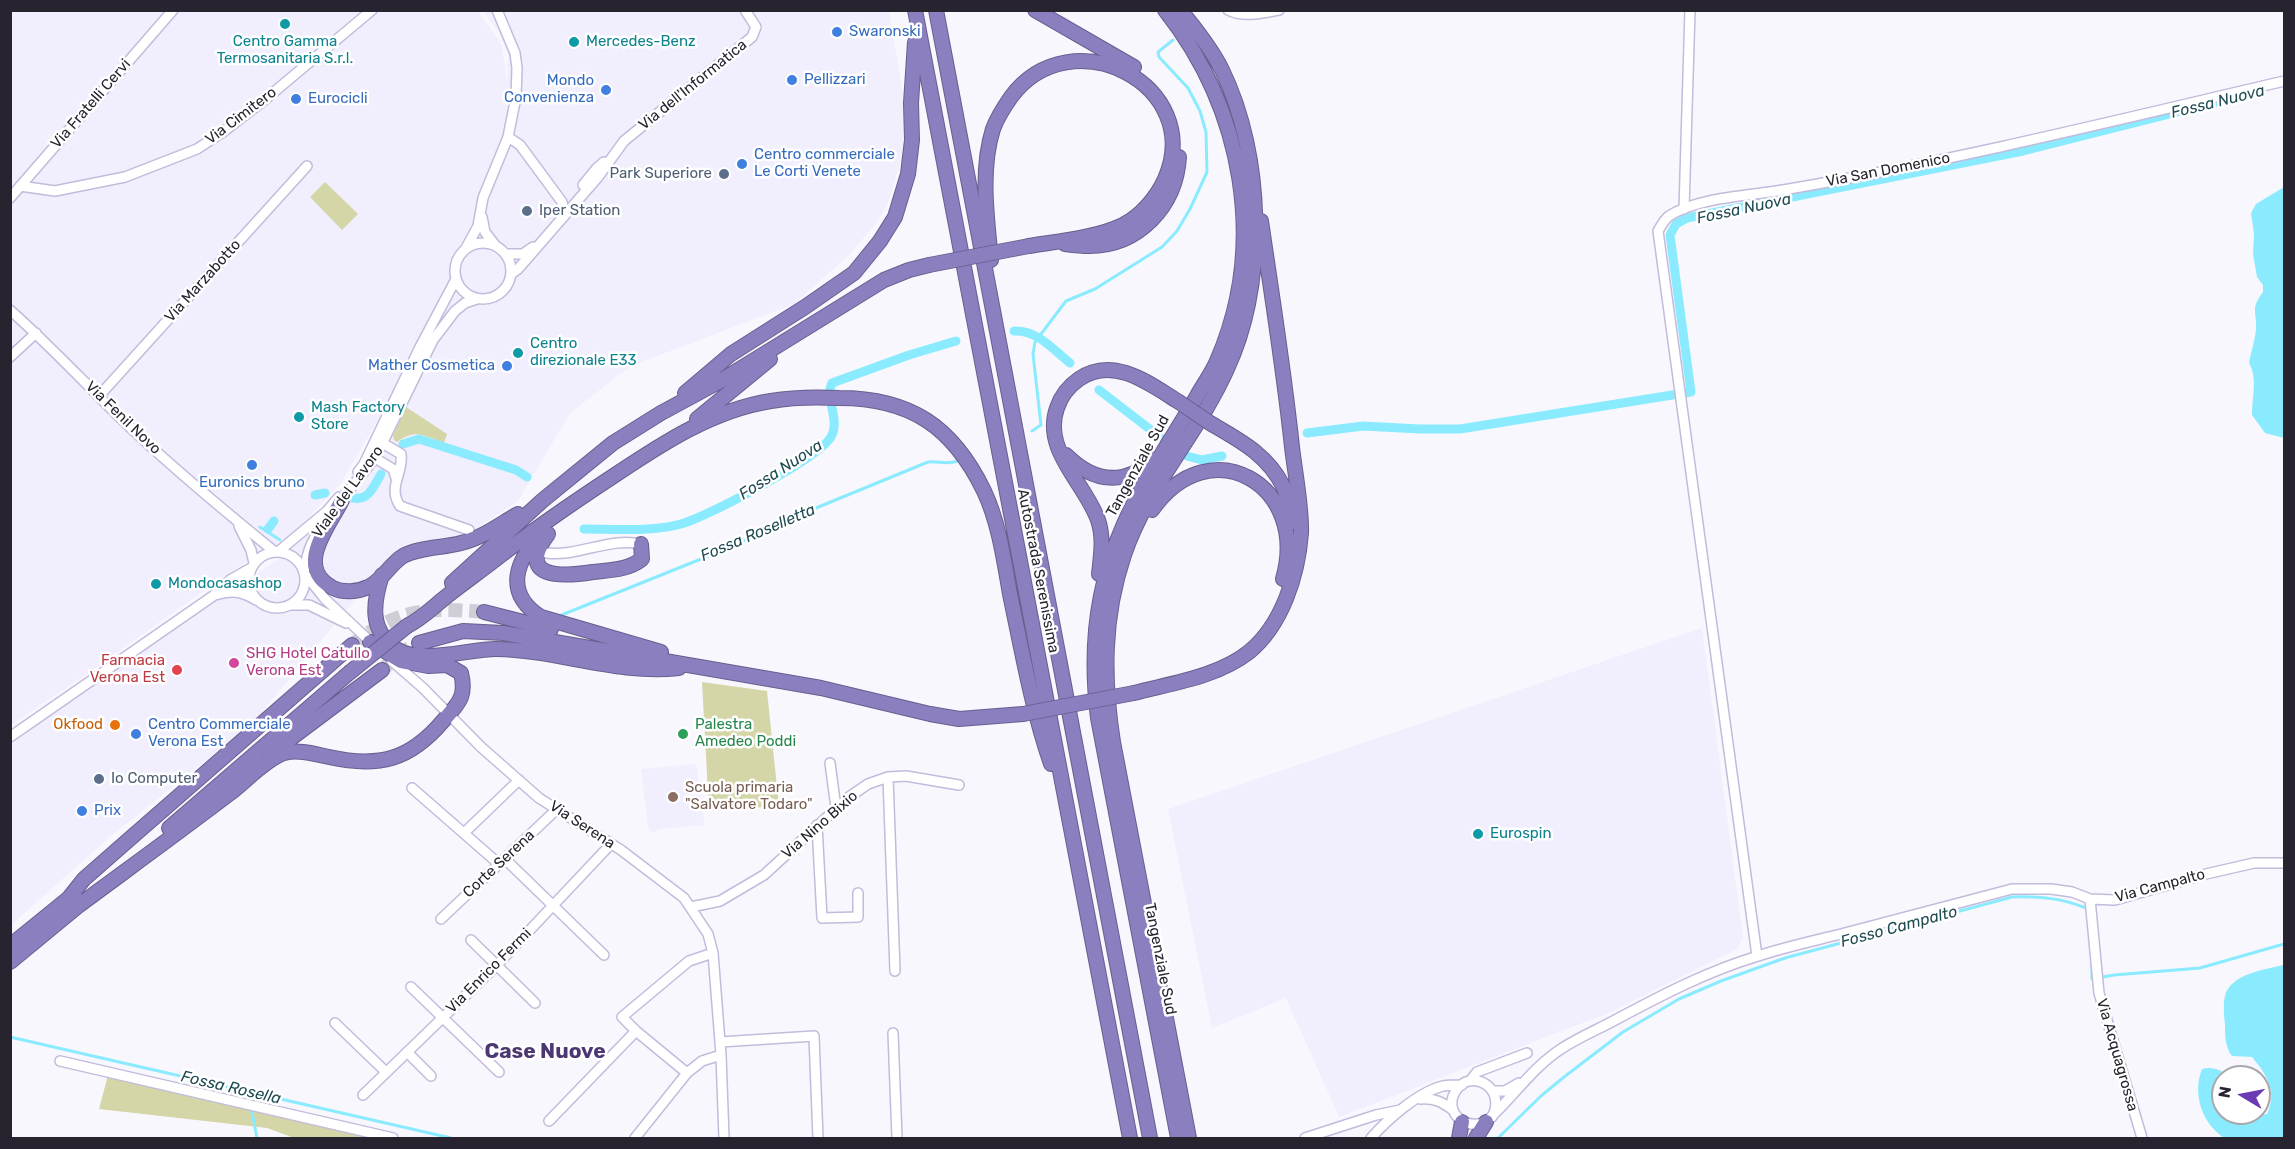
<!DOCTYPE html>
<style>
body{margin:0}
#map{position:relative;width:2295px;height:1149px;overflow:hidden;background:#f9f7fe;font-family:Rubik,sans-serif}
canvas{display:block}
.frame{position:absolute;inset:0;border:12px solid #272430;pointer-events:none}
.north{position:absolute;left:2211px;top:1065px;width:60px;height:60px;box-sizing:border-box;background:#fff;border:2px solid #a9a7ac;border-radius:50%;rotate:280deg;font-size:16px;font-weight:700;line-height:24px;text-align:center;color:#272430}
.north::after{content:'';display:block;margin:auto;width:21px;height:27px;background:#6a3bb2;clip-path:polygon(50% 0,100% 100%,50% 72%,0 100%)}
</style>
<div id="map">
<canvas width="2295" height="1149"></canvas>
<div class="frame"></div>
<div class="north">N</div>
</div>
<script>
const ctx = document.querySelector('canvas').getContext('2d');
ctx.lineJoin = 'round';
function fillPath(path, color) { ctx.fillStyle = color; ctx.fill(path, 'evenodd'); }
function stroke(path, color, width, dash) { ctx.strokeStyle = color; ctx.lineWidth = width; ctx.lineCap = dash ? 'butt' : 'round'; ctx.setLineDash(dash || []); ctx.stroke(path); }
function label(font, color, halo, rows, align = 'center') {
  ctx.font = font + ' Rubik,sans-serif'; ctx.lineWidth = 5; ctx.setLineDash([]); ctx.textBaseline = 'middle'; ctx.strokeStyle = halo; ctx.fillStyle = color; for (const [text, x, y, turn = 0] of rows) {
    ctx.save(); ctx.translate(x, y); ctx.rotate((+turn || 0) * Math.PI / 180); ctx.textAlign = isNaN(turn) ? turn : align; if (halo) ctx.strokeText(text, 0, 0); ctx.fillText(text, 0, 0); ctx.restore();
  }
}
fillPath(new Path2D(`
 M 11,11 L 478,11 L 502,45 L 507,83 L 508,54 L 499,33 L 483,11 L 889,11 L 904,100 L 902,158 L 887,205 L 879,220 L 848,256 L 794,304 L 631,366 L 570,413 L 518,501 L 466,535 L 405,549 L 372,579 L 253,723 L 111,836 L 11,925 L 10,745 L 155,640 L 287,554 L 357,469 L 390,400 L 340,484 L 292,535 L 236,568 L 87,674 L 11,725 Z
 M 1702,628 L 1743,937 L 1737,949 L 1611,1012 L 1339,1117 L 1286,998 L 1212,1028 L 1168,809 Z
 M 696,764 L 705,825 L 659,829 L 653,833 L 648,827 L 641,769 Z`), '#f1eefe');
fillPath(new Path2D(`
 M 325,182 L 358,214 L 342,230 L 310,197 Z
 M 406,407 L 447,434 L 444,443 C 424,436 416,428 397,442 L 394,440 L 393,436 Z
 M 702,682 L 767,691 L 779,806 L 709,811 Z
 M 108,1075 L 380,1138 L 294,1138 L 267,1128 L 99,1109 Z`), '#d4d6a7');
fillPath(new Path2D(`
 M 2284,187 L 2284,438 L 2265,433 L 2252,415 C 2252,397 2258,379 2249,363 C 2251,352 2255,340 2256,329 C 2257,311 2250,309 2263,292 L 2263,285 L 2257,277 L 2253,254 L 2254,234 L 2251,213 L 2256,204 Z
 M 2284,965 L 2284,1138 L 2224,1138 C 2202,1123 2192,1094 2202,1069 C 2211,1066 2223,1070 2230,1077 L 2223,1077 L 2223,1113 C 2239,1113 2251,1116 2267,1114 C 2278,1091 2266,1074 2252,1057 L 2232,1056 C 2225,1047 2225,1035 2225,1024 C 2224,1016 2223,1004 2225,996 C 2230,974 2266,969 2284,965 Z`), '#8aebfe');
stroke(new Path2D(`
 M 1032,431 L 1041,425 L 1033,354 L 1035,342 L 1066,301 L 1095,289 L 1162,247 L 1177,231 L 1190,209 L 1207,172 L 1206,132 L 1200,111 L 1188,88 L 1159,57 L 1158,52 L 1173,40
 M 260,527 L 280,540
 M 559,616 L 731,547 L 799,515 L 928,462 C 939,461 947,465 958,461
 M 2092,960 L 2092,979 L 2114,975 L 2200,968 L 2284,944
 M 10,1037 L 451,1138
 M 248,1092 L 257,1138
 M 1498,1138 L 1541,1096 L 1564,1077 L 1623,1032 L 1679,999 L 1721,981 L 1785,958 L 2012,897 C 2039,896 2061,898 2086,908 L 2088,912`), '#8aebfe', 3);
stroke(new Path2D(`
 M 1014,331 C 1038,330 1052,349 1070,363
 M 1099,390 L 1160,437
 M 1307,433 L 1363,426 L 1420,429 L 1460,429 L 1691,392 L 1670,235 L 1676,224 L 1687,218 L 2023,151 L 2249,94
 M 403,444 L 419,439 L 516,470 L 527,477
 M 1187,456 L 1202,460 L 1222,456
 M 315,495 L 325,493
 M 353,498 C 369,501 374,486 381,474
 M 268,529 L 274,521
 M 584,529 C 613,529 653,532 681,524 C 707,517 819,458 831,437 C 841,419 824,399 832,383 L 909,355 L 956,341`), '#8aebfe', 9);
stroke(new Path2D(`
 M 352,645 C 397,609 428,607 484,612
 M 382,670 L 400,653 L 419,643`), '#cfcdd5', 14, [14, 7]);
const minor = new Path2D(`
 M 1228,10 C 1243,18 1263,13 1279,10
 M 508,137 L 520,145 L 562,202 L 564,210
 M 583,185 L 596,169 L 604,162
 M 20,186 L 55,191 L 125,177 L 197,149 L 223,132 L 262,102 L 372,10
 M 10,198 L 173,10
 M 1684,209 L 1690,10
 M 482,217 L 485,232 L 495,245
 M455 271a28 28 0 1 1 56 0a28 28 0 1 1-56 0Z
 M 466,248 L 478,226 L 483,198 L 508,137 L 516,97 L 517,68 L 515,53 L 497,10
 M 506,254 L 523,254 L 533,247
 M 511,274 L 518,269 L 598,177 L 624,141 L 752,37 L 756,27 L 745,10
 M 10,310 C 54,349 93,392 135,432 C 180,474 227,513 275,552
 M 10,357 L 36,333
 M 99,396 L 307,166
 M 384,444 L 401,454 C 404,473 387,487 400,506 L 469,530
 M 375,458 L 393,469 L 396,478
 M 358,472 L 364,464 L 420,347 L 456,279
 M 338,504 L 375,458 L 433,340 L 455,311 L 465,303 L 477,299
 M 239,526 L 251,550 L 254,563
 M 279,551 L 327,511 L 339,497
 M249 580a28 28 0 1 1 56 0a28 28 0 1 1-56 0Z
 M 546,553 C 579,557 608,537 641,544
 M 305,571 C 306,555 310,543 320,530
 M 305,574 L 325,599 L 375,646
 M 215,595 C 231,590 242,591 256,600
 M 292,605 L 309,605 L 346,623
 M 392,661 L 423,688 L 481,747 L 539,798 L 621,850 L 684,898 L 708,934 L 713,953 L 721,1055 L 724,1138
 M 10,737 L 213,596 L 230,580 L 251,568
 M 830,763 L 836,808
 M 888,777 L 895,971
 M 412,788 L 499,864
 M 817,825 L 822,918 L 858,917 L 858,893
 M 464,833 L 519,780
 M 505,859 L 604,955
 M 2090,899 L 2099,993 L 2142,1138
 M 691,907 L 720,901 L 764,875 L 849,797 L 868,784 L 888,777 L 906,776 L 959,785
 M 441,919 L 557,809
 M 471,940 L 535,1003
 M 1757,956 L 1658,231 C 1661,226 1664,220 1669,216 C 1698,197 1749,196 1783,190 C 1952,161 2118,120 2284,81
 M 411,987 L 499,1072
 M 335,1023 L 386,1072
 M 636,1031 L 622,1017 L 689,961 L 713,953
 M 893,1033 L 897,1138
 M 720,1042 L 814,1036 L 818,1138
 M 407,1052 L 431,1076
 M 60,1061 L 393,1138
 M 1470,1081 L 1477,1072 L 1527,1053
 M 1493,1091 L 1505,1091 L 1519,1083
 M 363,1095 L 496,966 L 611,844
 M 1420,1099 C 1435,1098 1442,1102 1453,1110
 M 1492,1117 C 1508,1088 1470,1066 1455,1092 C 1442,1115 1472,1135 1490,1118 C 1514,1096 1533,1067 1561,1049 C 1579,1037 1599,1029 1617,1019 C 1662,995 1708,971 1758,956 C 1785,947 1813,941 1841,934 C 1898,919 1955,904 2012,889 L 2051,889 L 2072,892 L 2090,899 L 2115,900 L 2206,874 L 2254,863 L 2284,863
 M 549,1121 L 636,1031 L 687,1073
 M 635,1138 L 687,1073 L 702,1061 L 721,1055
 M 1305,1138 L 1376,1115 L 1400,1110
 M 1371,1138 C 1387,1120 1418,1092 1443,1086 C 1449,1085 1456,1085 1462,1085`);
const highway = new Path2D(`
 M 915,10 L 1130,1138
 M 936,10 L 1150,1138
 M 1035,10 L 1134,67
 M 1165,10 C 1243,109 1268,244 1217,361 C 1212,373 1203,385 1197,396 C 1180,425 1162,453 1145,482 C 1101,560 1087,630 1098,718 L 1178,1138
 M 1180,10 C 1196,29 1211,48 1222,70 C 1264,156 1267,282 1227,369 C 1198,434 1147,487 1124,555 C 1103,617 1103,678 1113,742 L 1189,1138
 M 1065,244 C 1073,245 1081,246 1089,246 C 1139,246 1176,206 1179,157
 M 991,260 C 987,218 980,170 993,129 C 997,118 1004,107 1011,97 C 1071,16 1206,85 1165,179 C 1157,197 1141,216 1123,225 C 1095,238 1060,241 1029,246
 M 685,393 L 731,354 L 805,307 L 854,273 L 880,241 L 895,217 L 908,174 L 912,140 L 911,103 L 915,42
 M 697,419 L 770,359
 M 1210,423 C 1239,440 1267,454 1283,486 C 1288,497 1290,510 1294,522
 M 1066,455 C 1094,483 1125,486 1154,459
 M 342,500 C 330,525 293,567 333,588 C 343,593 358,592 368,587 C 382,581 390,564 403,556 C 419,547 443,548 461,543 C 482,538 500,524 518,514
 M 1152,510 C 1210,427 1310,485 1283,579
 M 542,533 C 516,560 503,593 541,617 L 661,652
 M 548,534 C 515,579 562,577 593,572 C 611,570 628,570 642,559 L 641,544
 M 1099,574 C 1101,556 1104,537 1098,520 C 1085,483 1042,450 1057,408 C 1061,396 1069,386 1079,379 C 1113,355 1150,384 1179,402
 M 382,575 C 373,603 369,630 396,649 C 420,665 469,649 496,649 C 558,650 617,675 679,668
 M 452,583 L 543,500 L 613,443 L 661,413 L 722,380 L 884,280 L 909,270 L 929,265
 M 484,612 L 551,629
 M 407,626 C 421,619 430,610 442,600 C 459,586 478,573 496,559 C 534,529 574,502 615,475 C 663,443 713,410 771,401 C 794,397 817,397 839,398 C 911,398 953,427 984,491 C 999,523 1004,560 1010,594 C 1022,651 1032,709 1051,764
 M 419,643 L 463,631 L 503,633 L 821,688 L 930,714 L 959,719 L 1023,714
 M 1134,693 C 1172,683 1217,677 1249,652 C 1282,625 1298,575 1301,533 C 1302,508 1295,473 1292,447 C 1284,371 1272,296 1261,221
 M 270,754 L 382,670
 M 169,828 L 349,673
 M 68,899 L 84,879 L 125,843 L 352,645
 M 78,906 C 128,869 179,832 229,794 C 244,783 266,759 284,753 C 298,749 315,754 329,757 C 379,768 410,760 443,721 C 458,704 467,697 461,673 L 447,665 L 428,666 L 401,661 L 370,642
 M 10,946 L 74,894
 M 10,962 L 84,901
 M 1459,1138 L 1462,1122
 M 1476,1138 L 1486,1122`);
stroke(minor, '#c3bbdb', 12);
stroke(highway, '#685f8e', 16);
stroke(minor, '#fff', 9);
stroke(highway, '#8b7fc0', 14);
const highwayBridge = new Path2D(`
 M 929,265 L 1029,246
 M 1179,402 L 1210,423
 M 349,673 L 407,626
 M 1023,714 L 1134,693`);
stroke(highwayBridge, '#685f8e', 16, []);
stroke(highwayBridge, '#8b7fc0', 14);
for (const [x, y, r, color] of [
 [285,24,6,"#0f9aa8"],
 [837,32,6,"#3f7fe0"],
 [574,42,6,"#0f9aa8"],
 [792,80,6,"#3f7fe0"],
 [606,90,6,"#3f7fe0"],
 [296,99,6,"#3f7fe0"],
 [742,164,6,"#3f7fe0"],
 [724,174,6,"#5c6f8a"],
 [527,211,6,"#5c6f8a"],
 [518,353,6,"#0f9aa8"],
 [507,366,6,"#3f7fe0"],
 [299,417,6,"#0f9aa8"],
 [252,465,6,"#3f7fe0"],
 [156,584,6,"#0f9aa8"],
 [234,663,6,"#d1479c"],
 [177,670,6,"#e0444e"],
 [115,725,6,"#e8710a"],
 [136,734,6,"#3f7fe0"],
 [683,734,6,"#2e9e5b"],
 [99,779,6,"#5c6f8a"],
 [673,797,6,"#8d6e63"],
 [82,811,6,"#3f7fe0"],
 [1478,834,6,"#0f9aa8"]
]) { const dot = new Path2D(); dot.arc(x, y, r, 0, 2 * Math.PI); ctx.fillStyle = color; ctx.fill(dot); stroke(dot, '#fff', 2); }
label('15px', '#366cbe', '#fff', [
 ["Swaronski",849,32],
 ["Pellizzari",804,80],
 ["Mondo",594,81,"right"],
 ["Convenienza",594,98,"right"],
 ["Eurocicli",308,99],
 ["Centro commerciale",754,155],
 ["Le Corti Venete",754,172],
 ["Mather Cosmetica",495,366,"right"],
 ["Euronics bruno",252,483,"center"],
 ["Centro Commerciale",148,725],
 ["Verona Est",148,742],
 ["Prix",94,811]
], 'left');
label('15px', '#0d838f', '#fff', [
 ["Centro Gamma",285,42,"center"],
 ["Termosanitaria S.r.l.",285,59,"center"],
 ["Mercedes-Benz",586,42],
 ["Centro",530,344],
 ["direzionale E33",530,361],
 ["Mash Factory",311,408],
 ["Store",311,425],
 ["Mondocasashop",168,584],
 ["Eurospin",1490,834]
], 'left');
label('15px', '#272430', '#fff', [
 ["Via dell'Informatica",693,85,-39],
 ["Via Fratelli Cervi",91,104,-49],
 ["Via Cimitero",241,116,-37],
 ["Via San Domenico",1888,170,-11],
 ["Via Marzabotto",203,281,-48],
 ["Via Fenil Novo",123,418,44],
 ["Tangenziale Sud",1138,466,-61],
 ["Viale del Lavoro",348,492,-54],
 ["Autostrada Serenissima",1038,571,79],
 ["Via Serena",582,825,33],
 ["Via Nino Bixio",820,825,-41],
 ["Corte Serena",499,864,-43],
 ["Via Campalto",2160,886,-15],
 ["Tangenziale Sud",1160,959,79],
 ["Via Enrico Fermi",489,971,-45],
 ["Via Acquagrossa",2117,1055,74]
]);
label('15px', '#4e5e75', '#fff', [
 ["Park Superiore",712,174,"right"],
 ["Iper Station",539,211],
 ["Io Computer",111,779]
], 'left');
label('15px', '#b23c85', '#fff', [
 ["SHG Hotel Catullo",246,654],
 ["Verona Est",246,671]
], 'left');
label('15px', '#be3a42', '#fff', [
 ["Farmacia",165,661],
 ["Verona Est",165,678]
], 'right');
label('15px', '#c56008', '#fff', [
 ["Okfood",103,725]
], 'right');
label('15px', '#27864d', '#fff', [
 ["Palestra",695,725],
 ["Amedeo Poddi",695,742]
], 'left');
label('15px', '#785e54', '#fff', [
 ["Scuola primaria",685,788],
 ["\"Salvatore Todaro\"",685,805]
], 'left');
label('italic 16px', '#1f4b53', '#fff', [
 ["Fossa Nuova",2218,102,-14],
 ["Fossa Nuova",1744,209,-12],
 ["Fossa Nuova",781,470,-33],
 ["Fossa Roselletta",758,533,-23],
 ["Fosso Campalto",1899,927,-15],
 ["Fossa Rosella",231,1088,13]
]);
label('bold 21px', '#4c3773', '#fff', [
 ["Case Nuove",545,1052]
]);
</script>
